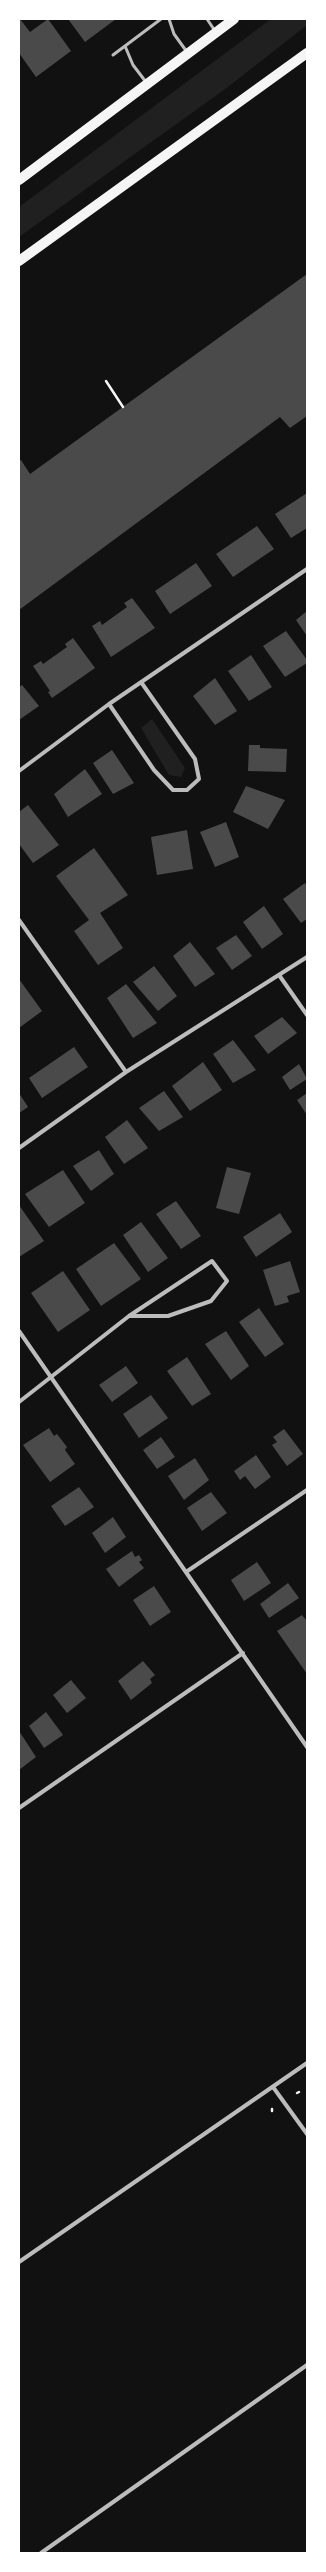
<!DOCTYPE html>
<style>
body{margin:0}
#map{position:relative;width:326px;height:2572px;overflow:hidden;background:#111;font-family:"PT Sans",sans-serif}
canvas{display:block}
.frame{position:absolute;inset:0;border:20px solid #fff;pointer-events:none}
</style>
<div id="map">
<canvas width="326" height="2572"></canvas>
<div class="frame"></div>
</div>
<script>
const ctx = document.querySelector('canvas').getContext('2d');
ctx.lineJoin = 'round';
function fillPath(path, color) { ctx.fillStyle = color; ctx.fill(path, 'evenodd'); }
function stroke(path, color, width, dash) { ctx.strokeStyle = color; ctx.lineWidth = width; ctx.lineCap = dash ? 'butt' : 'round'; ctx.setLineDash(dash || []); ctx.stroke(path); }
fillPath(new Path2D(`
 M 271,19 L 307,19 L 307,25 L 228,87 L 19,237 L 19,207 Z
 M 152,719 L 185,768 L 181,777 L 169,775 L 141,728 Z`), '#202020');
fillPath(new Path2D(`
 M 20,19 L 30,32 L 48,19 L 71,51 L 36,77 L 19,53 Z
 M 68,19 L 116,19 L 85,42 Z
 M 307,274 L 307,416 L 290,428 L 280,417 L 19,610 L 19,461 L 21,460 L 30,474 Z
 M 307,493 L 307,528 L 291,538 L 275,514 Z
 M 257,526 L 274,549 L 233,577 L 216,554 Z
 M 196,563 L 212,586 L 170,614 L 155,591 Z
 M 132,598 L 155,628 L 111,657 L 92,626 L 100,621 L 102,625 L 127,607 L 124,603 Z
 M 307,611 L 307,636 L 296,620 Z
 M 286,631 L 307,660 L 307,663 L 285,677 L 263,646 Z
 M 73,638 L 95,668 L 52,698 L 48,692 L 50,691 L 33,666 L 41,661 L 43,664 L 67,647 L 65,644 Z
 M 251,655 L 272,687 L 249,701 L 228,671 Z
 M 215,678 L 237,711 L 215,725 L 193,696 Z
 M 22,685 L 39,706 L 19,720 L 19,687 Z
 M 249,745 L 260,745 L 260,748 L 287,749 L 286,772 L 248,771 Z
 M 112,750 L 134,783 L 113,794 L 93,763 Z
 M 85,769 L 102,794 L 68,817 L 54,794 Z
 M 246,786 L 285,800 L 268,829 L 233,812 Z
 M 28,805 L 59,845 L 33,863 L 19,844 L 19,812 Z
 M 226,822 L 239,857 L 215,867 L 200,832 Z
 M 187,830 L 193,869 L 157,875 L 151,837 Z
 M 94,848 L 128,895 L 100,913 L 123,948 L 98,965 L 74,931 L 89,920 L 56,876 Z
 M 305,883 L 307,887 L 307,919 L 301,923 L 283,899 Z
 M 264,906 L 283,934 L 262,949 L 243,922 Z
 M 236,935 L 252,956 L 232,970 L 216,948 Z
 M 190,942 L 215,974 L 195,987 L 173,956 Z
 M 154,966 L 177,996 L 158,1011 L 133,982 Z
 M 19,979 L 42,1011 L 19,1028 Z
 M 126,984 L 157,1023 L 133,1038 L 107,998 Z
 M 282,1017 L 297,1033 L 268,1054 L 254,1036 Z
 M 233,1040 L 256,1070 L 233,1083 L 213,1054 Z
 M 74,1047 L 88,1067 L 42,1098 L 29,1078 Z
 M 203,1062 L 222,1090 L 190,1111 L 172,1086 Z
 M 299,1064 L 307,1079 L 290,1090 L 282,1077 Z
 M 164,1091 L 183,1117 L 159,1131 L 139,1108 Z
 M 19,1093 L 28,1107 L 19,1113 Z
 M 307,1093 L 307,1115 L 297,1100 Z
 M 127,1120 L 148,1148 L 124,1164 L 105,1137 Z
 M 99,1150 L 114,1174 L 91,1191 L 73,1166 Z
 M 227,1167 L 251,1173 L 239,1214 L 216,1208 Z
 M 63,1170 L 85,1203 L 49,1227 L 25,1194 Z
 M 176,1201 L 201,1236 L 181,1249 L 156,1214 Z
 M 19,1205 L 44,1241 L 19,1257 Z
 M 280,1213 L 292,1232 L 256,1257 L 243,1237 Z
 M 141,1222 L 168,1258 L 148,1272 L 123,1235 Z
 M 114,1243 L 141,1279 L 101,1306 L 76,1269 Z
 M 290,1261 L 300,1292 L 287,1296 L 289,1302 L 275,1306 L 263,1270 Z
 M 63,1271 L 90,1310 L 58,1332 L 31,1293 Z
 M 259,1308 L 284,1344 L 265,1357 L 239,1322 Z
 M 226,1331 L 249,1366 L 231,1380 L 205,1344 Z
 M 187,1357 L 211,1394 L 192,1406 L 167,1371 Z
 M 126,1366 L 138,1383 L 112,1402 L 99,1385 Z
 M 151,1395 L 168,1418 L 139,1438 L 123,1414 Z
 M 49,1428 L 54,1436 L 57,1434 L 67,1447 L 65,1450 L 75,1464 L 50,1482 L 23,1445 Z
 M 284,1429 L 303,1454 L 287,1466 L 272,1445 L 277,1442 L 273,1437 Z
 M 161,1437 L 175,1457 L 157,1469 L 143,1450 Z
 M 256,1455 L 271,1477 L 255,1489 L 245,1476 L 240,1480 L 234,1471 Z
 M 195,1458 L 209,1480 L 184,1500 L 168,1476 Z
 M 79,1487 L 94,1507 L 65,1526 L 51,1506 Z
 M 211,1492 L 227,1513 L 202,1531 L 187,1508 Z
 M 113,1517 L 126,1537 L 105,1553 L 92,1533 Z
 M 132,1551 L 135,1557 L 139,1555 L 142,1560 L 139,1562 L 144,1568 L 119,1587 L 106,1569 Z
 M 257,1562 L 271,1583 L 244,1601 L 231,1580 Z
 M 288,1583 L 299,1598 L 269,1618 L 260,1604 Z
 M 154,1586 L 171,1612 L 150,1626 L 133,1600 Z
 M 302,1615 L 307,1621 L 307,1674 L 277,1631 Z
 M 143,1661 L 155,1675 L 150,1679 L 152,1683 L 131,1700 L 118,1681 Z
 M 71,1680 L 86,1698 L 67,1713 L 53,1695 Z
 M 46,1712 L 63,1735 L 44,1748 L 29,1726 Z
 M 19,1731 L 36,1757 L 19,1770 Z`), '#4a4a4a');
stroke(new Path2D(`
 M 106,381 L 123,407
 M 297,2093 L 299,2092
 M 272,2111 L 272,2109`), '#f5f5f5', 2.5);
stroke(new Path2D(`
 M 169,19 L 174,34 L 187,52
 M 207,19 L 215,31
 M 125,46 L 133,65 L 146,82
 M 113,55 L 161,19`), '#bcbcbc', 3);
stroke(new Path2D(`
 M 109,704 L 154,770 L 173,790 L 187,790 L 199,779 L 195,759 L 141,682
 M 19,771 L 109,704 L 307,569
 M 19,920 L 126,1072
 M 279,975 L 307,1015
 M 19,1148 L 126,1072 L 307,957
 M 19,1331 L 307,1747
 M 19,1402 L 129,1316 L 212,1261 L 227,1281 L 211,1301 L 168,1316 L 129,1316
 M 186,1572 L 307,1490
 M 19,1808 L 243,1653
 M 273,2087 L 307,2134
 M 19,2262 L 307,2063
 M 41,2553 L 307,2365`), '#bcbcbc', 4);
stroke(new Path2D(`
 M 19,180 L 234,19
 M 19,261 L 307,53`), '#f5f5f5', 10);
</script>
